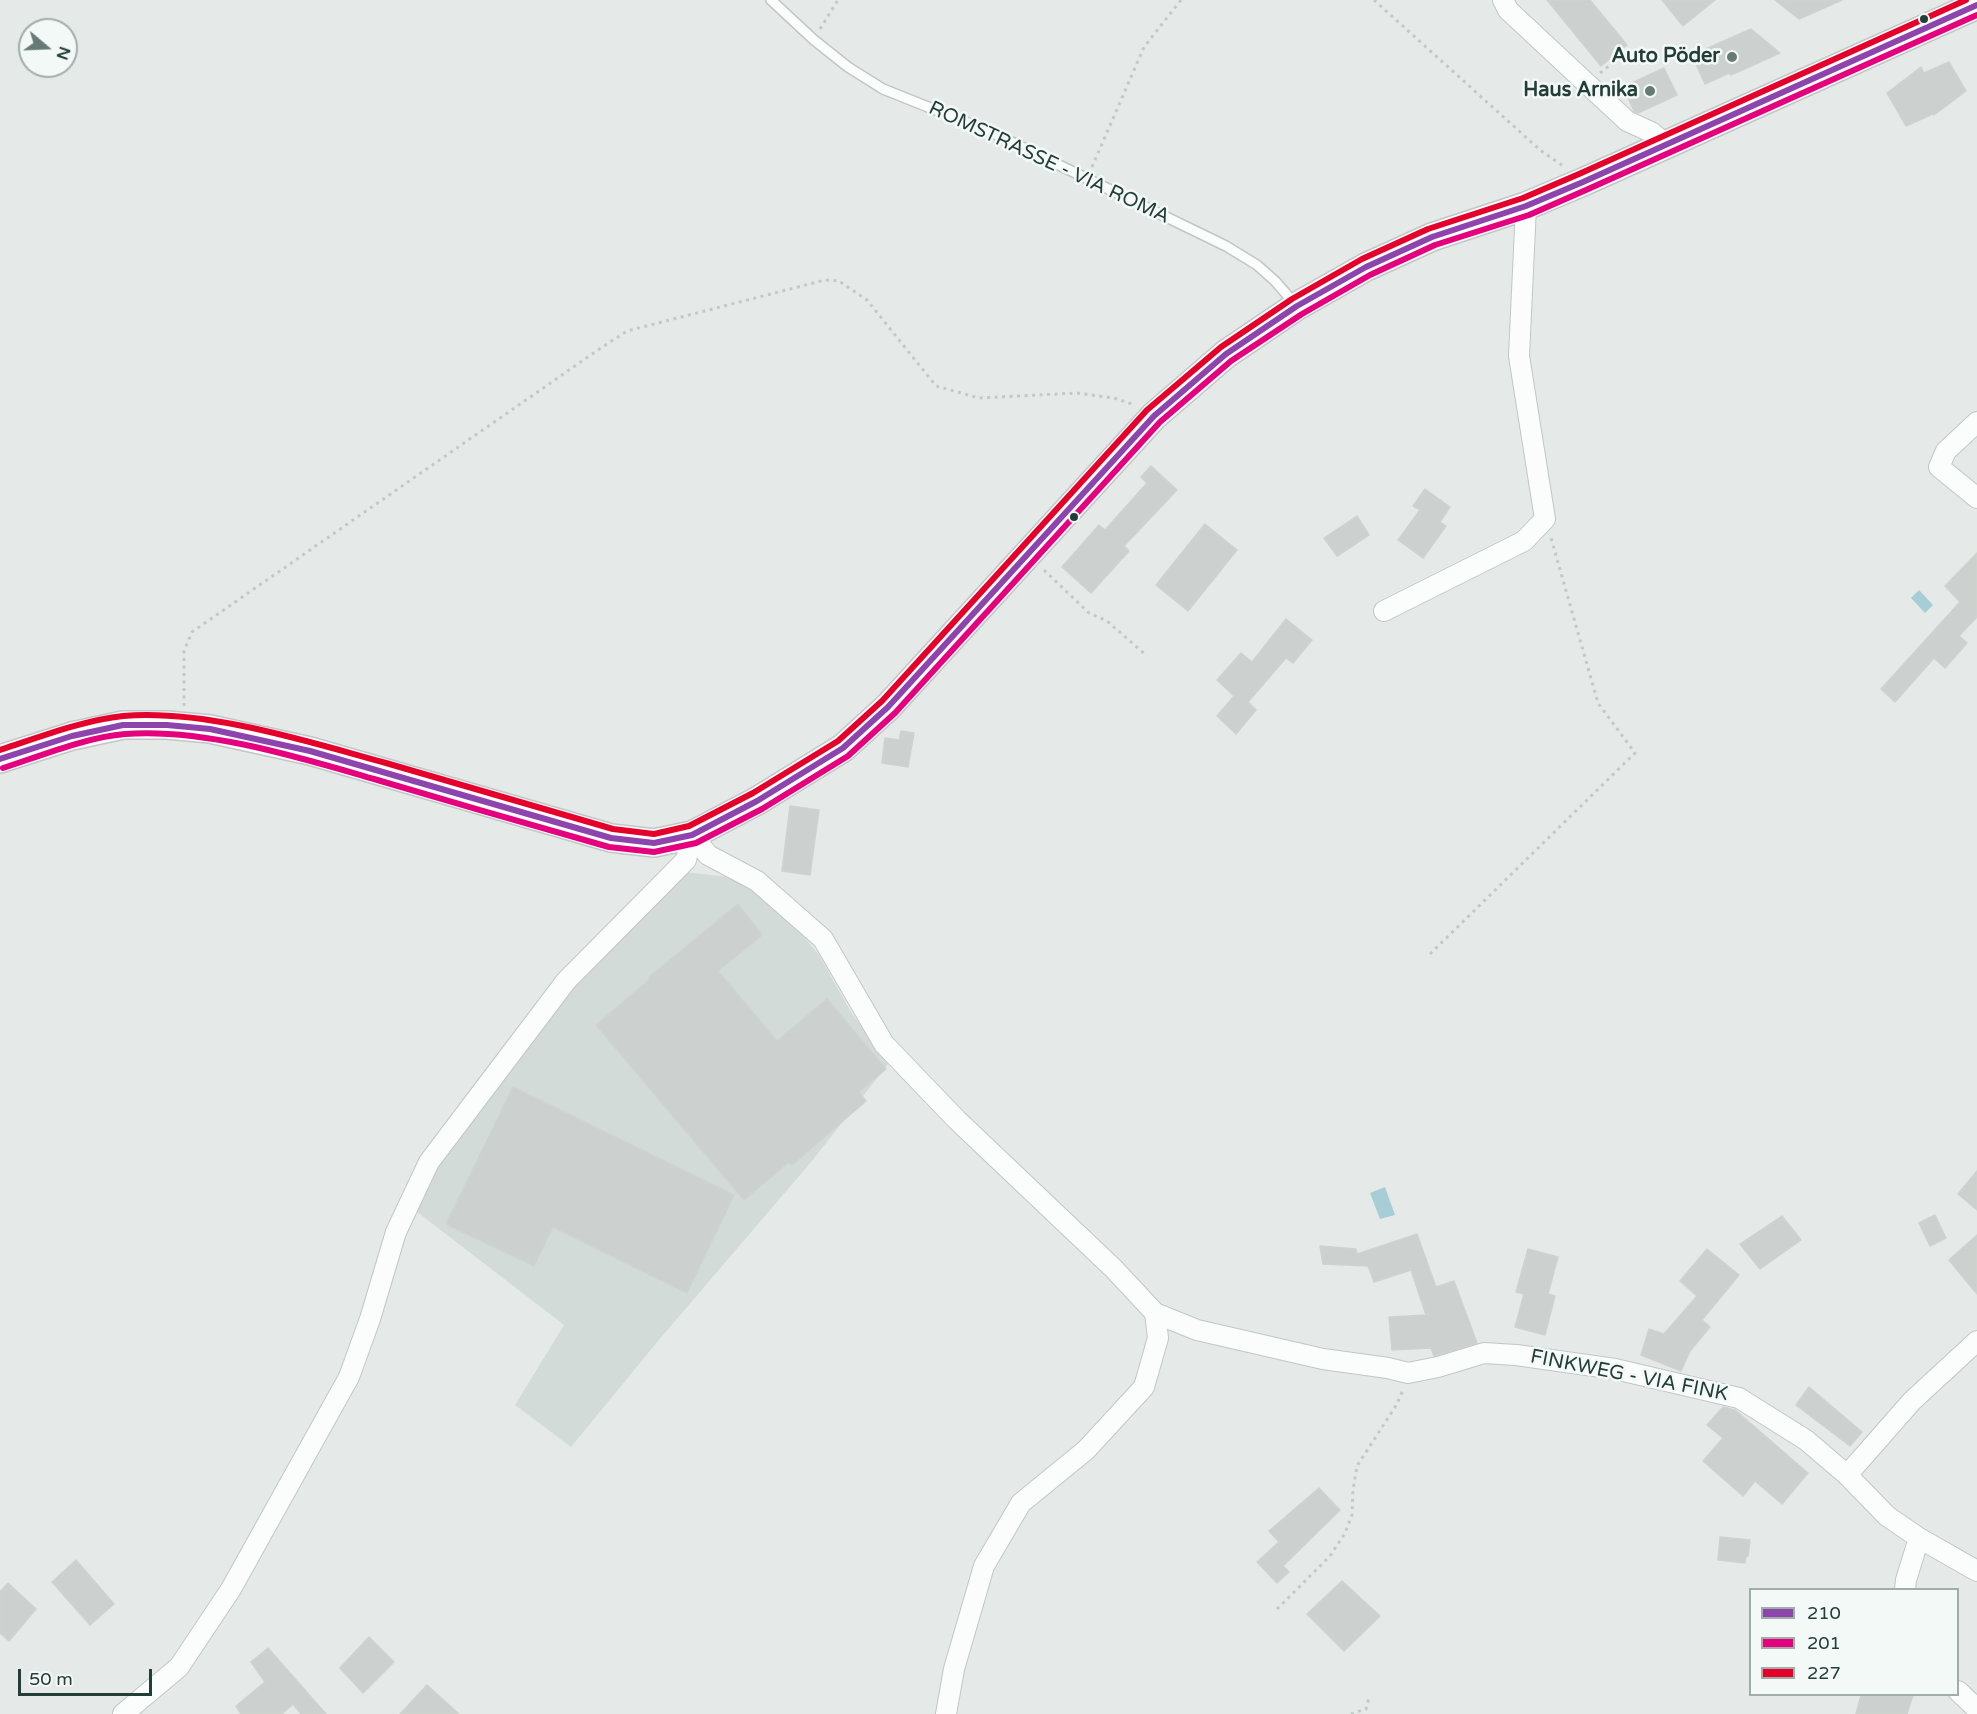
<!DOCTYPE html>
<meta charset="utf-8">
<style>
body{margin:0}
#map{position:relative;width:1977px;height:1714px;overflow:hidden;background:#e5eae8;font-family:"Varela Round",sans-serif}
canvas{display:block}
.legend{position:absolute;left:1749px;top:1588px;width:210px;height:108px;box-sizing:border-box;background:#f3f9f6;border:2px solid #a0aeaa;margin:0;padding:8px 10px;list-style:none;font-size:18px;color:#233d38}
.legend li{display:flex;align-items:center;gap:12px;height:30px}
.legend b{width:30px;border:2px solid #a0aeaa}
.north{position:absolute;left:18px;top:18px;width:60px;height:60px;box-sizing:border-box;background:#f3f9f6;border:2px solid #a0aeaa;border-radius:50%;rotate:109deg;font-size:16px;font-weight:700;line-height:24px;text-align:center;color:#233d38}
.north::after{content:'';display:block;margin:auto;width:21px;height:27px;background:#677a76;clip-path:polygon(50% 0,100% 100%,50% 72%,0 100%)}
.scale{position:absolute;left:18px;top:1669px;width:134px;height:27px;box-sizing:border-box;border:3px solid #233d38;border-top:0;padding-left:8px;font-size:18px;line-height:21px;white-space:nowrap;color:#233d38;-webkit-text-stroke:4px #f3f9f6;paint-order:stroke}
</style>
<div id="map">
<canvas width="1977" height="1714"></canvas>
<ul class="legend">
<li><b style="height:8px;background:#8e44ad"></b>210</li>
<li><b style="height:8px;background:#e5007d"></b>201</li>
<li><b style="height:8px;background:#e4002b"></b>227</li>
</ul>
<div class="north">N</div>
<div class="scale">50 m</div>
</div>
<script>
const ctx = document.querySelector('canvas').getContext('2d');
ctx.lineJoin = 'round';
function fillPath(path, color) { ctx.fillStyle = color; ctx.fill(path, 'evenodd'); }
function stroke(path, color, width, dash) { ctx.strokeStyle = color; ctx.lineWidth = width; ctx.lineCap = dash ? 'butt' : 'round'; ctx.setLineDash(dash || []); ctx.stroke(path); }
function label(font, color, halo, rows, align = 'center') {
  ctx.font = font + ' "Varela Round",sans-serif'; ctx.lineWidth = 5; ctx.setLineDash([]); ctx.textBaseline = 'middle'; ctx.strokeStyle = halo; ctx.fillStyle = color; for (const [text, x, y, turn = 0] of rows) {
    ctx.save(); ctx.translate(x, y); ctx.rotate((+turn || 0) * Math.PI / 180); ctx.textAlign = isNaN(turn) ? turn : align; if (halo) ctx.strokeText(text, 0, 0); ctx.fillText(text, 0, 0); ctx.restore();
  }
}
fillPath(new Path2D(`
 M 684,872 L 739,878 L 791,921 L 819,955 L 852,1014 L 889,1063 L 812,1161 L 658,1341 L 571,1447 L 515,1405 L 564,1325 L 412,1208 L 435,1161 L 562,992 Z`), '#d3dbd8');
fillPath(new Path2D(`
 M 1919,590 L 1933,605 L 1925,613 L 1911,598 Z
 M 1385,1187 L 1395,1215 L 1380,1219 L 1370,1193 Z`), '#a7cdd6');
const building = new Path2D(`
 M 1547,0 L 1590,0 L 1627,45 L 1601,66 Z
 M 1662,0 L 1715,0 L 1683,26 Z
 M 1775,0 L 1842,0 L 1799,19 Z
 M 1751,29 L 1780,53 L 1731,75 L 1729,73 L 1705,84 L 1692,55 Z
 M 1949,62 L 1966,91 L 1934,115 L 1933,114 L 1906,126 L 1887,93 L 1921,67 L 1924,73 Z
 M 1664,68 L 1677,95 L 1638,113 L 1634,111 L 1623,87 Z
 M 1151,466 L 1177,490 L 1124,546 L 1129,551 L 1091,593 L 1062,567 L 1099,525 L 1105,530 L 1147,483 L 1141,477 Z
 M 1425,489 L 1450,507 L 1440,522 L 1446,526 L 1423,558 L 1398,540 L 1420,510 L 1413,506 Z
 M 1357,516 L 1369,535 L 1337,556 L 1324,538 Z
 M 1205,524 L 1237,550 L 1188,611 L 1156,585 Z
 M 1977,553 L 1977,617 L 1959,636 L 1967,643 L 1945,668 L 1934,658 L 1895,702 L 1881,689 L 1960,602 L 1945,586 Z
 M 1286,619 L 1312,640 L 1293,663 L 1286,658 L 1248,702 L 1256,710 L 1236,734 L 1217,716 L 1234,696 L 1217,680 L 1241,653 L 1252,662 Z
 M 901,731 L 914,733 L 908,767 L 882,763 L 885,738 L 899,740 Z
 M 790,806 L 819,810 L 810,875 L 782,871 Z
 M 738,904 L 762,935 L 718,971 L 777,1041 L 827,999 L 886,1069 L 859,1092 L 866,1101 L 792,1165 L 789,1162 L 744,1200 L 596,1025 L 650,979 L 649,977 Z
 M 513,1087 L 734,1195 L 687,1293 L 553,1227 L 534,1266 L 446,1224 Z
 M 1977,1171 L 1977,1210 L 1958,1194 Z
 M 1935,1215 L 1946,1238 L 1930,1246 L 1919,1223 Z
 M 1782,1216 L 1801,1240 L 1760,1269 L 1740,1244 Z
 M 1417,1234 L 1436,1287 L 1454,1281 L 1477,1343 L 1434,1356 L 1431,1348 L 1392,1350 L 1389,1317 L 1426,1315 L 1411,1270 L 1374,1282 L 1368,1266 L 1323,1264 L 1320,1246 L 1356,1249 L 1357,1254 Z
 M 1977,1235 L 1977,1294 L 1949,1260 Z
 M 1528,1249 L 1558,1257 L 1548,1294 L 1555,1296 L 1545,1335 L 1515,1327 L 1524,1294 L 1516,1292 Z
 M 1707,1249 L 1739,1275 L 1702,1320 L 1710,1327 L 1690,1351 L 1681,1371 L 1641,1355 L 1649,1329 L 1664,1334 L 1697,1296 L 1680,1281 Z
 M 1809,1387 L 1862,1432 L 1850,1446 L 1796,1405 Z
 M 1723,1407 L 1735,1410 L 1808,1473 L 1782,1504 L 1755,1481 L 1743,1496 L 1703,1461 L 1723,1438 L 1707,1425 Z
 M 1319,1488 L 1340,1510 L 1283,1566 L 1289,1572 L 1277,1583 L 1257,1562 L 1279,1542 L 1269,1531 Z
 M 1720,1537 L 1750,1540 L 1748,1556 L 1746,1556 L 1745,1563 L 1718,1560 Z
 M 76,1560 L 114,1604 L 90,1625 L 52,1582 Z
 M 1342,1581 L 1380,1616 L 1344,1651 L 1307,1614 Z
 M 8,1583 L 36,1609 L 9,1641 L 0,1633 L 0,1592 Z
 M 369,1637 L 394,1662 L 363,1693 L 340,1668 Z
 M 268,1648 L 326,1714 L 301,1714 L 293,1704 L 282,1714 L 241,1714 L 236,1706 L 265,1682 L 251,1662 Z
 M 427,1685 L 459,1714 L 400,1714 Z
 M 1861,1695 L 1913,1695 L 1907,1714 L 1856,1714 Z`);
fillPath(building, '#ccd1cf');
stroke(building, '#ced3d1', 1.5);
const lane = new Path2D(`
 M 771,0 L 814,40 L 848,67 L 883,89 L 993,133 L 1226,246 L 1257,265 L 1275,281 L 1295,304`);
const street = new Path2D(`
 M 1503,0 L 1508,10 L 1627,121 L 1651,132 L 1667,145
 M 1977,422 L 1946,451 L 1939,467 L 1977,498
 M 1384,611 L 1524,541 L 1545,519 L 1519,356 L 1526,206
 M 1155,1313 L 1197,1330 L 1323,1359 L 1388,1368 L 1408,1373 L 1438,1367 L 1484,1353 L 1516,1355 L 1615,1369 L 1739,1398 L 1806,1440 L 1847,1475 L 1887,1516 L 1919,1538 L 1977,1571
 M 1847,1475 L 1912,1401 L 1977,1341
 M 1905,1590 L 1906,1580 L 1919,1538
 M 1958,1691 L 1977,1709
 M 123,1714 L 179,1667 L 231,1589 L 349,1377 L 370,1319 L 396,1232 L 429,1162 L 566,981 L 686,860 L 692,835 L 708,855 L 757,881 L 823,939 L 884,1044 L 957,1120 L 1114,1269 L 1155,1313 L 1158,1338 L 1144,1387 L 1086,1450 L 1021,1503 L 984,1566 L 954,1669 L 946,1714`);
const secondary = new Path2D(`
 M 0,759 L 72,736 L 123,725 L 167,725 L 210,729 L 310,751 L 611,838 L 654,843 L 692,835 L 757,801 L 843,748 L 888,707 L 1154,416 L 1226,354 L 1297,306 L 1366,267 L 1432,237 L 1526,206 L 1583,182 L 1977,5`);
stroke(lane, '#c2c7c5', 12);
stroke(street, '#c2c7c5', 22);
stroke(secondary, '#c1c7c5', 30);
stroke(new Path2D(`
 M 1374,0 L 1540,150 L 1563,166
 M 820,29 L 838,0
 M 1600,73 L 1627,52
 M 1092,167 L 1144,47 L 1181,0
 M 1044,570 L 1089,613 L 1107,621 L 1147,656
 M 184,706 L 184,651 L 192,632 L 595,352 L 627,331 L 825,280 L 839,281 L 867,300 L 936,386 L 979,398 L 1077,393 L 1114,398 L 1135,405
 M 1430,954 L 1635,753 L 1598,703 L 1551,538
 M 1277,1609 L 1330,1556 L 1345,1533 L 1352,1515 L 1353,1490 L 1357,1466 L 1397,1404 L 1403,1390
 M 1351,1714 L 1366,1709 L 1369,1698`), '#c2cac8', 3, [3, 4.5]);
stroke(lane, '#fbfcfc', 9);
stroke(street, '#fbfcfc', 20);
stroke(secondary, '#fbfcfc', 27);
stroke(new Path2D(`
 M 0,759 L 72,736 L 123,725 L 167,725 L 210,729 L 310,751 L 611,838 L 654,843 L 692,835 L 757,801 L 843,748 L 888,707 L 1154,416 L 1226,354 L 1297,306 L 1366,267 L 1432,237 L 1526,206 L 1583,182 L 1977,5`), '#8e44ad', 6);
stroke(new Path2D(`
 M 3,768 C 40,756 87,737 125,734 C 204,728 298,757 374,779 C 452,802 531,825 609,847 L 654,852 L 696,843 L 762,809 L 848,756 L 895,713 L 1160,422 L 1231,361 L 1302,314 L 1370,275 L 1435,245 L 1529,215 L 1586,190 L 1977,15`), '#e5007d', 6);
stroke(new Path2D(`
 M 0,750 C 37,738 84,720 123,716 C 205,709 306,741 386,763 C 461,785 537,807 613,829 L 654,834 L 689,826 L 753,793 L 838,741 L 882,701 L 1147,410 L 1221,347 L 1292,299 L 1362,259 L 1428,229 L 1523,198 L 1579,174 L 1966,0`), '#e4002b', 6);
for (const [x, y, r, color] of [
 [1924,19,5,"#233d38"],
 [1732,57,6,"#677a76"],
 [1650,91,6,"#677a76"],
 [1074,517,5,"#233d38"]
]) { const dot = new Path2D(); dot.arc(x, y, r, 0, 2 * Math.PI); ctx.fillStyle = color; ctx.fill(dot); stroke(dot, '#f3f9f6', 2); }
label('bold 20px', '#233d38', '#f3f9f6', [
 ["Auto Pöder",1720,57],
 ["Haus Arnika",1638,91]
], 'right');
label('20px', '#233d38', '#f3f9f6', [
 ["ROMSTRASSE - VIA ROMA",1049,163,25],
 ["FINKWEG - VIA FINK",1629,1376,11]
]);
</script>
